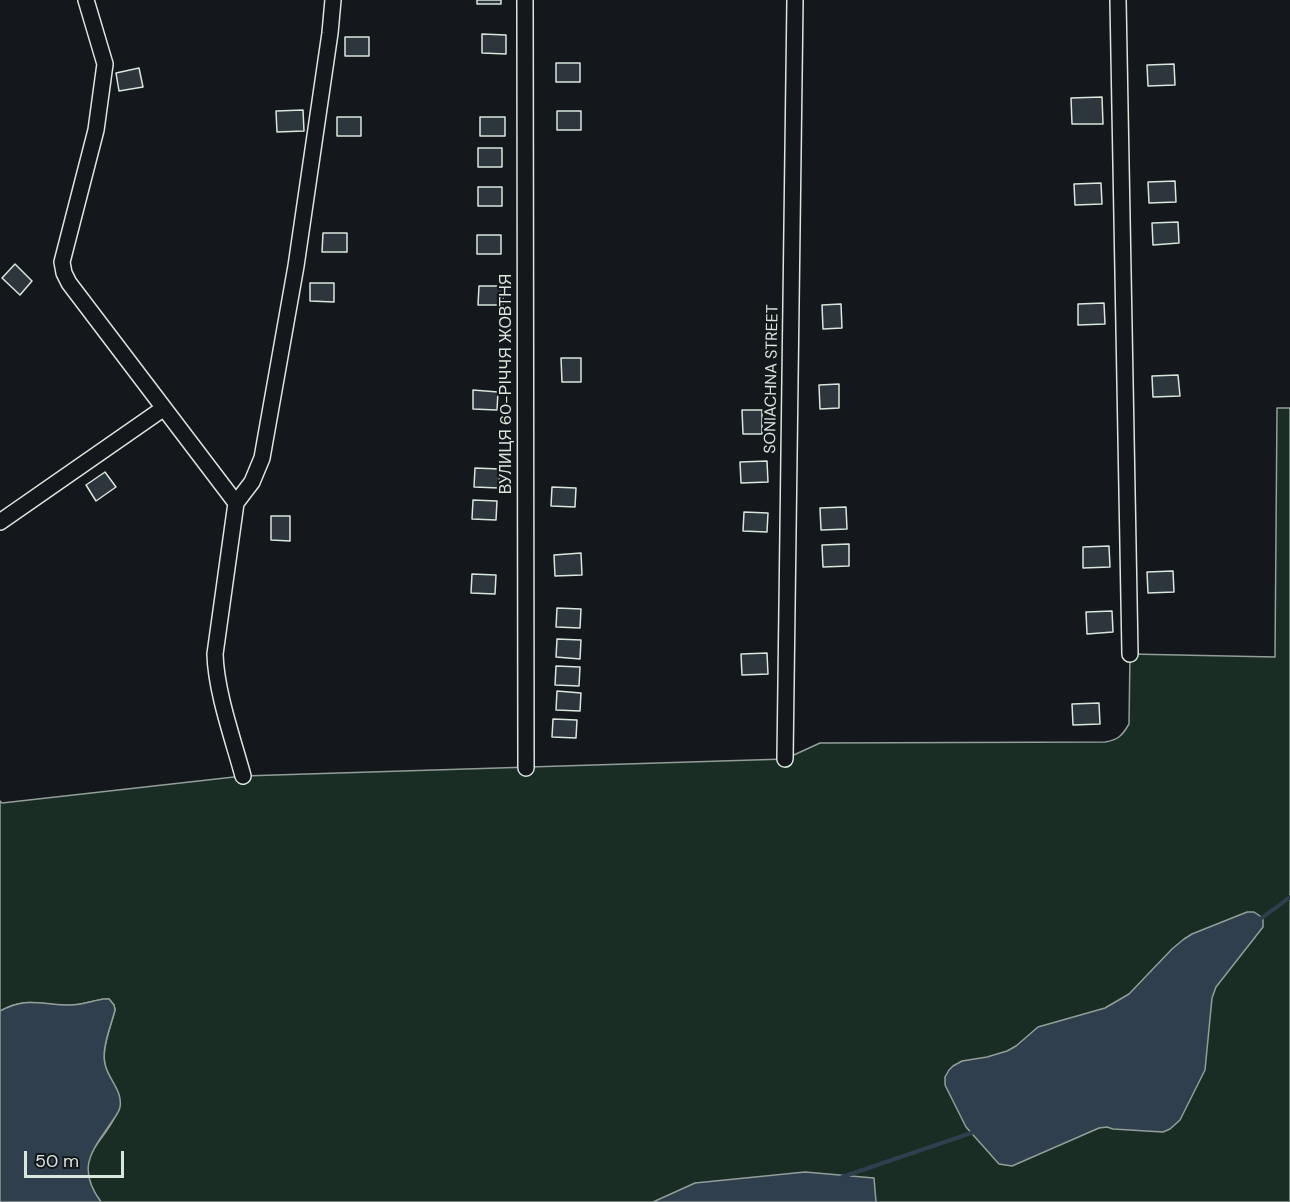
<!DOCTYPE html>
<meta charset="utf-8">
<style>
body{margin:0}
#map{position:relative;width:1290px;height:1202px;overflow:hidden;background:#14181c;font-family:"DM Sans",sans-serif}
canvas{display:block}
.scale{position:absolute;left:24px;top:1151px;width:100px;height:27px;box-sizing:border-box;border:3px solid #d8e6dc;border-top:0;padding-left:8px;font-size:18px;line-height:21px;white-space:nowrap;color:#d8e6dc;-webkit-text-stroke:4px #14181c;paint-order:stroke}
</style>
<div id="map">
<canvas width="1290" height="1202"></canvas>
<div class="scale">50 m</div>
</div>
<script>
const ctx = document.querySelector('canvas').getContext('2d');
ctx.lineJoin = 'round';
function fillPath(path, color) { ctx.fillStyle = color; ctx.fill(path, 'evenodd'); }
function stroke(path, color, width, dash) { ctx.strokeStyle = color; ctx.lineWidth = width; ctx.lineCap = dash ? 'butt' : 'round'; ctx.setLineDash(dash || []); ctx.stroke(path); }
function label(font, color, halo, rows, align = 'center') {
  ctx.font = font + ' "DM Sans",sans-serif'; ctx.lineWidth = 4.5; ctx.setLineDash([]); ctx.textBaseline = 'middle'; ctx.strokeStyle = halo; ctx.fillStyle = color; for (const [text, x, y, turn = 0] of rows) {
    ctx.save(); ctx.translate(x, y); ctx.rotate((+turn || 0) * Math.PI / 180); ctx.textAlign = isNaN(turn) ? turn : align; if (halo) ctx.strokeText(text, 0, 0); ctx.fillText(text, 0, 0); ctx.restore();
  }
}
const green = new Path2D(`
 M 1277,408 L 1290,408 L 1290,1202 L 101,1202 C 62,1151 119,1140 119,1098 C 119,1089 110,1081 107,1073 C 99,1053 110,1030 115,1010 L 114,1005 L 109,999 C 97,999 87,1004 75,1005 C 45,1008 30,994 0,1011 L 0,801 L 2,803 L 243,776 L 785,759 L 820,743 L 1105,742 C 1118,740 1122,736 1129,724 L 1130,654 L 1275,657 Z`);
fillPath(green, '#1a2d24');
stroke(green, '#939e99', 1.5);
const water = new Path2D(`
 M 1247,912 L 1254,912 L 1263,918 L 1263,927 L 1216,987 L 1212,998 L 1205,1070 L 1180,1120 L 1170,1129 L 1163,1132 L 1113,1129 L 1107,1127 L 1099,1128 L 1012,1166 L 999,1164 L 966,1127 L 945,1085 L 945,1077 L 949,1070 L 953,1066 L 962,1061 L 987,1057 L 1007,1051 L 1016,1046 L 1038,1027 L 1105,1008 L 1129,994 L 1172,949 L 1184,939 L 1192,934 Z
 M 103,999 L 109,999 L 114,1005 L 115,1010 C 111,1026 101,1049 105,1064 C 108,1079 123,1091 120,1107 C 119,1113 114,1118 111,1123 C 90,1153 77,1169 101,1202 L 0,1202 L 0,1011 C 27,996 41,1005 70,1005 C 81,1005 92,1001 103,999 Z
 M 805,1172 L 874,1178 L 876,1202 L 653,1202 L 695,1183 Z`);
fillPath(water, '#2f3f4d');
stroke(water, '#939e99', 1.5);
stroke(new Path2D(`
 M 1259,920 L 1290,897
 M 842,1177 L 974,1132`), '#2f3f4d', 4);
const building = new Path2D(`
 M 477,0 L 501,0 L 501,4 L 477,4 Z
 M 482,34 L 506,35 L 506,54 L 482,53 Z
 M 345,37 L 369,37 L 369,56 L 345,56 Z
 M 556,63 L 580,63 L 580,82 L 556,82 Z
 M 1174,64 L 1175,85 L 1148,86 L 1147,65 Z
 M 139,68 L 143,87 L 119,91 L 116,73 Z
 M 1102,97 L 1103,124 L 1072,124 L 1071,98 Z
 M 303,110 L 304,131 L 277,132 L 276,111 Z
 M 557,111 L 581,111 L 581,130 L 557,130 Z
 M 337,117 L 361,117 L 361,136 L 337,136 Z
 M 480,117 L 505,117 L 505,136 L 480,136 Z
 M 478,148 L 502,148 L 502,167 L 478,167 Z
 M 1175,181 L 1176,202 L 1149,203 L 1148,182 Z
 M 1101,183 L 1102,204 L 1075,205 L 1074,184 Z
 M 478,187 L 502,187 L 502,206 L 478,206 Z
 M 1178,222 L 1179,243 L 1153,245 L 1152,223 Z
 M 323,233 L 347,233 L 347,252 L 322,252 Z
 M 477,235 L 501,235 L 501,254 L 477,254 Z
 M 15,264 L 32,281 L 20,295 L 2,278 Z
 M 310,283 L 334,283 L 334,302 L 310,301 Z
 M 479,286 L 503,286 L 503,305 L 478,305 Z
 M 1104,303 L 1105,324 L 1078,325 L 1078,304 Z
 M 841,304 L 842,328 L 823,329 L 822,305 Z
 M 561,358 L 581,358 L 581,382 L 562,382 Z
 M 1178,375 L 1180,396 L 1153,397 L 1152,376 Z
 M 839,384 L 839,408 L 820,409 L 819,385 Z
 M 473,390 L 498,392 L 497,410 L 473,409 Z
 M 742,410 L 762,410 L 762,434 L 743,434 Z
 M 767,461 L 768,482 L 741,483 L 740,462 Z
 M 475,468 L 500,469 L 499,488 L 474,487 Z
 M 105,472 L 116,487 L 96,501 L 86,485 Z
 M 552,487 L 576,488 L 575,507 L 551,506 Z
 M 473,500 L 497,501 L 496,520 L 472,519 Z
 M 846,507 L 847,529 L 821,530 L 820,508 Z
 M 744,512 L 768,513 L 767,532 L 743,531 Z
 M 271,516 L 290,516 L 290,541 L 271,540 Z
 M 849,544 L 849,566 L 823,567 L 822,545 Z
 M 1109,546 L 1110,567 L 1083,568 L 1083,547 Z
 M 581,553 L 582,575 L 555,576 L 554,555 Z
 M 1173,571 L 1174,592 L 1148,593 L 1147,572 Z
 M 472,574 L 496,575 L 495,594 L 471,593 Z
 M 557,608 L 581,609 L 580,628 L 556,627 Z
 M 1112,611 L 1113,632 L 1087,634 L 1086,612 Z
 M 557,639 L 581,640 L 580,659 L 556,657 Z
 M 767,653 L 768,674 L 742,675 L 741,654 Z
 M 556,666 L 580,667 L 579,686 L 555,685 Z
 M 557,691 L 581,693 L 580,711 L 556,710 Z
 M 1099,703 L 1100,724 L 1073,725 L 1072,704 Z
 M 553,719 L 577,720 L 576,738 L 552,737 Z`);
fillPath(building, '#2c363c');
stroke(building, '#d8e6dc', 1.5);
const minor = new Path2D(`
 M 86,0 L 105,64 L 96,130 L 62,262 L 64,273 L 69,283 L 236,503
 M 525,0 L 526,768
 M 1118,0 L 1130,654
 M 0,522 L 164,408
 M 785,759 L 795,0
 M 243,776 C 233,739 216,692 215,654 L 236,503 L 252,482 L 262,458 L 296,266 L 330,33 L 333,0`);
stroke(minor, '#d8e6dc', 18);
stroke(minor, '#14181c', 15);
label('16px', '#d8e6dc', '#14181c', [
 ["SONIACHNA STREET",772,379,-89],
 ["ВУЛИЦЯ 60-РІЧЧЯ ЖОВТНЯ",507,384,-90]
]);
</script>
